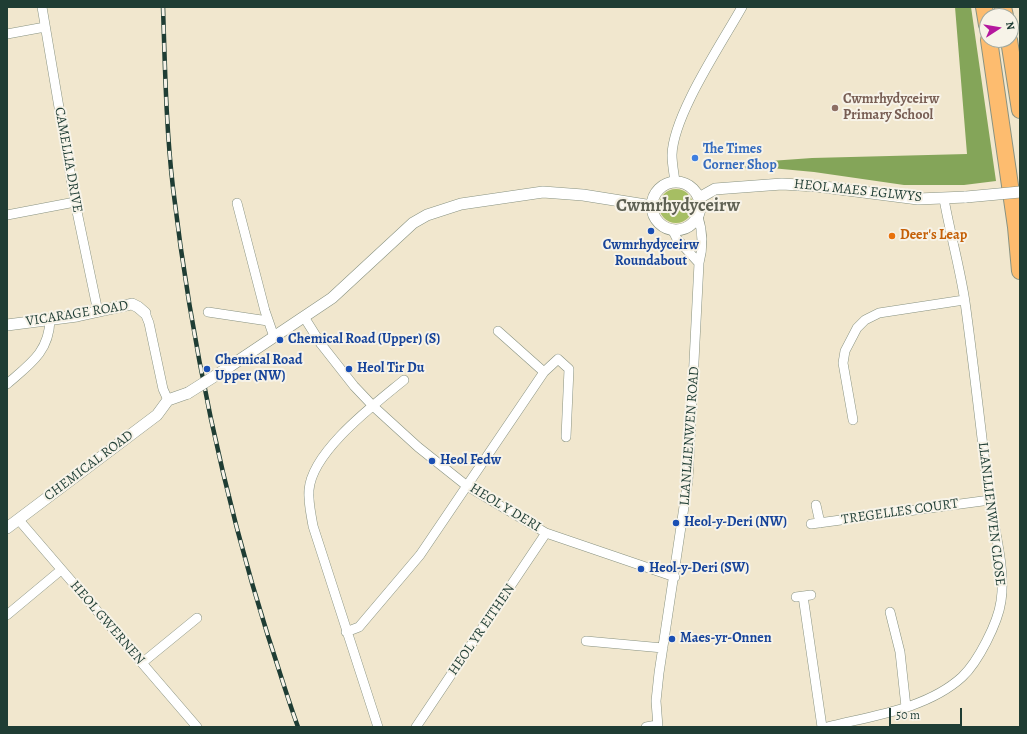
<!DOCTYPE html>
<style>
body{margin:0}
#map{position:relative;width:1027px;height:734px;overflow:hidden;background:#f1e7ce;font-family:Alegreya,serif}
canvas{display:block}
.frame{position:absolute;inset:0;border:8px solid #1f3d34;pointer-events:none}
.north{position:absolute;left:979px;top:8px;width:40px;height:40px;box-sizing:border-box;background:#f7f3e8;border:1px solid #a1aaa0;border-radius:50%;rotate:78deg;font-size:11px;font-weight:700;line-height:16px;text-align:center;color:#1f3d34}
.north::after{content:'';display:block;margin:auto;width:14px;height:18px;background:#b5179e;clip-path:polygon(50% 0,100% 100%,50% 72%,0 100%)}
.scale{position:absolute;left:889px;top:708px;width:73px;height:18px;box-sizing:border-box;border:2px solid #1f3d34;border-top:0;padding-left:5px;font-size:12px;line-height:14px;white-space:nowrap;color:#1f3d34;-webkit-text-stroke:3px #f7f3e8;paint-order:stroke}
</style>
<div id="map">
<canvas width="1027" height="734"></canvas>
<div class="frame"></div>
<div class="north">N</div>
<div class="scale">50 m</div>
</div>
<script>
const ctx = document.querySelector('canvas').getContext('2d');
ctx.lineJoin = 'round';
function fillPath(path, color) { ctx.fillStyle = color; ctx.fill(path, 'evenodd'); }
function stroke(path, color, width, dash) { ctx.strokeStyle = color; ctx.lineWidth = width; ctx.lineCap = dash ? 'butt' : 'round'; ctx.setLineDash(dash || []); ctx.stroke(path); }
function label(font, color, halo, rows, align = 'center') {
  ctx.font = font + ' Alegreya,serif'; ctx.lineWidth = 4; ctx.setLineDash([]); ctx.textBaseline = 'middle'; ctx.strokeStyle = halo; ctx.fillStyle = color; for (const [text, x, y, turn = 0] of rows) {
    ctx.save(); ctx.translate(x, y); ctx.rotate((+turn || 0) * Math.PI / 180); ctx.textAlign = isNaN(turn) ? turn : align; if (halo) ctx.strokeText(text, 0, 0); ctx.fillText(text, 0, 0); ctx.restore();
  }
}
fillPath(new Path2D(`
 M659 206a17 17 0 1 1 34 0a17 17 0 1 1-34 0Z`), '#a6be63');
fillPath(new Path2D(`
 M 955,7 L 971,7 L 996,181 L 964,185 L 904,185 L 814,172 L 771,168 L 746,169 L 742,163 L 812,158 L 967,154 Z`), '#84a559');
const minor = new Path2D(`
 M 42,7 L 75,202 L 98,312
 M 7,34 L 45,27
 M 675,182 C 674,173 672,164 672,155 C 673,115 722,43 742,7
 M 237,203 L 265,311 L 274,337
 M 7,215 L 75,202
 M 673,231 L 677,239 L 699,263
 M 208,312 L 268,321
 M 145,313 L 149,323 L 163,389 L 168,400
 M 304,317 L 321,344 L 354,386 L 373,406 L 418,447 L 467,486 L 546,533 L 675,577
 M 498,331 L 544,372
 M 7,384 C 30,364 49,352 50,320
 M 853,420 L 843,363 L 845,351 L 857,328 L 865,320 L 879,313 L 964,300
 M 816,505 L 820,523
 M 18,519 L 197,727
 M 811,524 L 990,500
 M 803,596 L 822,727
 M 796,597 L 811,595
 M 890,612 L 900,652 L 906,707
 M 7,615 L 61,570
 M 346,632 L 359,627 L 420,555 L 544,372 L 558,359 L 569,369 L 566,437
 M 586,641 L 663,648
 M 142,663 L 197,618
 M 378,727 L 313,526 C 311,514 308,502 309,490 C 312,451 375,404 404,380
 M 416,727 L 546,533
 M 646,727 L 657,725
 M 658,727 L 656,701 L 659,673 L 688,480 L 699,263 C 703,248 703,232 698,217
 M 827,727 C 871,716 927,709 962,677 C 978,662 998,623 1001,601 C 1006,570 994,528 989,496 C 981,432 974,367 965,302 C 960,268 950,233 944,199`);
const tertiary = new Path2D(`
 M652 206a24 24 0 1 1 48 0a24 24 0 1 1-48 0Z
 M 699,198 L 715,189 L 782,184 L 816,186 L 918,199 L 966,197
 M 7,325 L 77,316 L 132,304 L 138,307 L 145,313
 M 226,369 L 332,298 L 413,223 L 427,215 L 461,204 L 543,192 L 583,195 L 652,206
 M 7,528 L 157,415 L 168,400 L 188,393`);
const motorway = new Path2D(`
 M 984,7 L 987,25
 M 1003,7 L 1005,16
 M 989,40 L 1016,227 L 1020,271
 M 1009,40 L 1020,110`);
stroke(minor, '#889281', 10);
stroke(tertiary, '#889281', 12);
stroke(motorway, '#889281', 18);
stroke(minor, '#fff', 9);
stroke(tertiary, '#fff', 11);
stroke(motorway, '#fdbc6f', 16);
const rail = new Path2D(`
 M 163,7 C 165,67 166,128 173,188 C 191,340 222,490 268,636 C 278,666 287,697 298,727`);
stroke(rail, '#1f3d34', 4.5);
stroke(rail, '#f7f3e8', 3, [9]);
const tertiaryBridge = new Path2D(`
 M 966,197 L 1020,192
 M 188,393 L 226,369`);
stroke(tertiaryBridge, '#889281', 12, []);
stroke(tertiaryBridge, '#fff', 11);
for (const [x, y, r, color] of [
 [835,108,4,"#8d6e63"],
 [695,158,4,"#3f7fe0"],
 [651,231,4,"#1a4fb4"],
 [892,236,4,"#e8710a"],
 [280,340,4,"#1a4fb4"],
 [207,369,4,"#1a4fb4"],
 [349,369,4,"#1a4fb4"],
 [432,461,4,"#1a4fb4"],
 [676,523,4,"#1a4fb4"],
 [641,569,4,"#1a4fb4"],
 [672,639,4,"#1a4fb4"]
]) { const dot = new Path2D(); dot.arc(x, y, r, 0, 2 * Math.PI); ctx.fillStyle = color; ctx.fill(dot); stroke(dot, '#f7f3e8', 1.5); }
label('bold 14px', '#785e54', '#f7f3e8', [
 ["Cwmrhydyceirw",843,100],
 ["Primary School",843,116]
], 'left');
label('bold 14px', '#366cbe', '#f7f3e8', [
 ["The Times",703,150],
 ["Corner Shop",703,166]
], 'left');
label('14px', '#1f3d34', '#f7f3e8', [
 ["CAMELLIA DRIVE",68,160,80],
 ["HEOL MAES EGLWYS",858,191,6],
 ["VICARAGE ROAD",77,314,-9],
 ["LLANLLIENWEN ROAD",690,436,-86],
 ["CHEMICAL ROAD",89,466,-37],
 ["HEOL Y DERI",505,508,31],
 ["TREGELLES COURT",900,512,-8],
 ["LLANLLIENWEN CLOSE",991,514,83],
 ["HEOL GWERNEN",107,623,49],
 ["HEOL YR EITHEN",482,630,-56]
]);
label('bold 14px', '#c56008', '#f7f3e8', [
 ["Deer's Leap",900,236]
], 'left');
label('bold 14px', '#164399', '#f7f3e8', [
 ["Cwmrhydyceirw",651,246,"center"],
 ["Roundabout",651,262,"center"],
 ["Chemical Road (Upper) (S)",288,340],
 ["Chemical Road",215,361],
 ["Upper (NW)",215,377],
 ["Heol Tir Du",357,369],
 ["Heol Fedw",440,461],
 ["Heol-y-Deri (NW)",684,523],
 ["Heol-y-Deri (SW)",649,569],
 ["Maes-yr-Onnen",680,639]
], 'left');
label('bold 18px', '#5f6154', '#f7f3e8', [
 ["Cwmrhydyceirw",678,207]
]);
</script>
